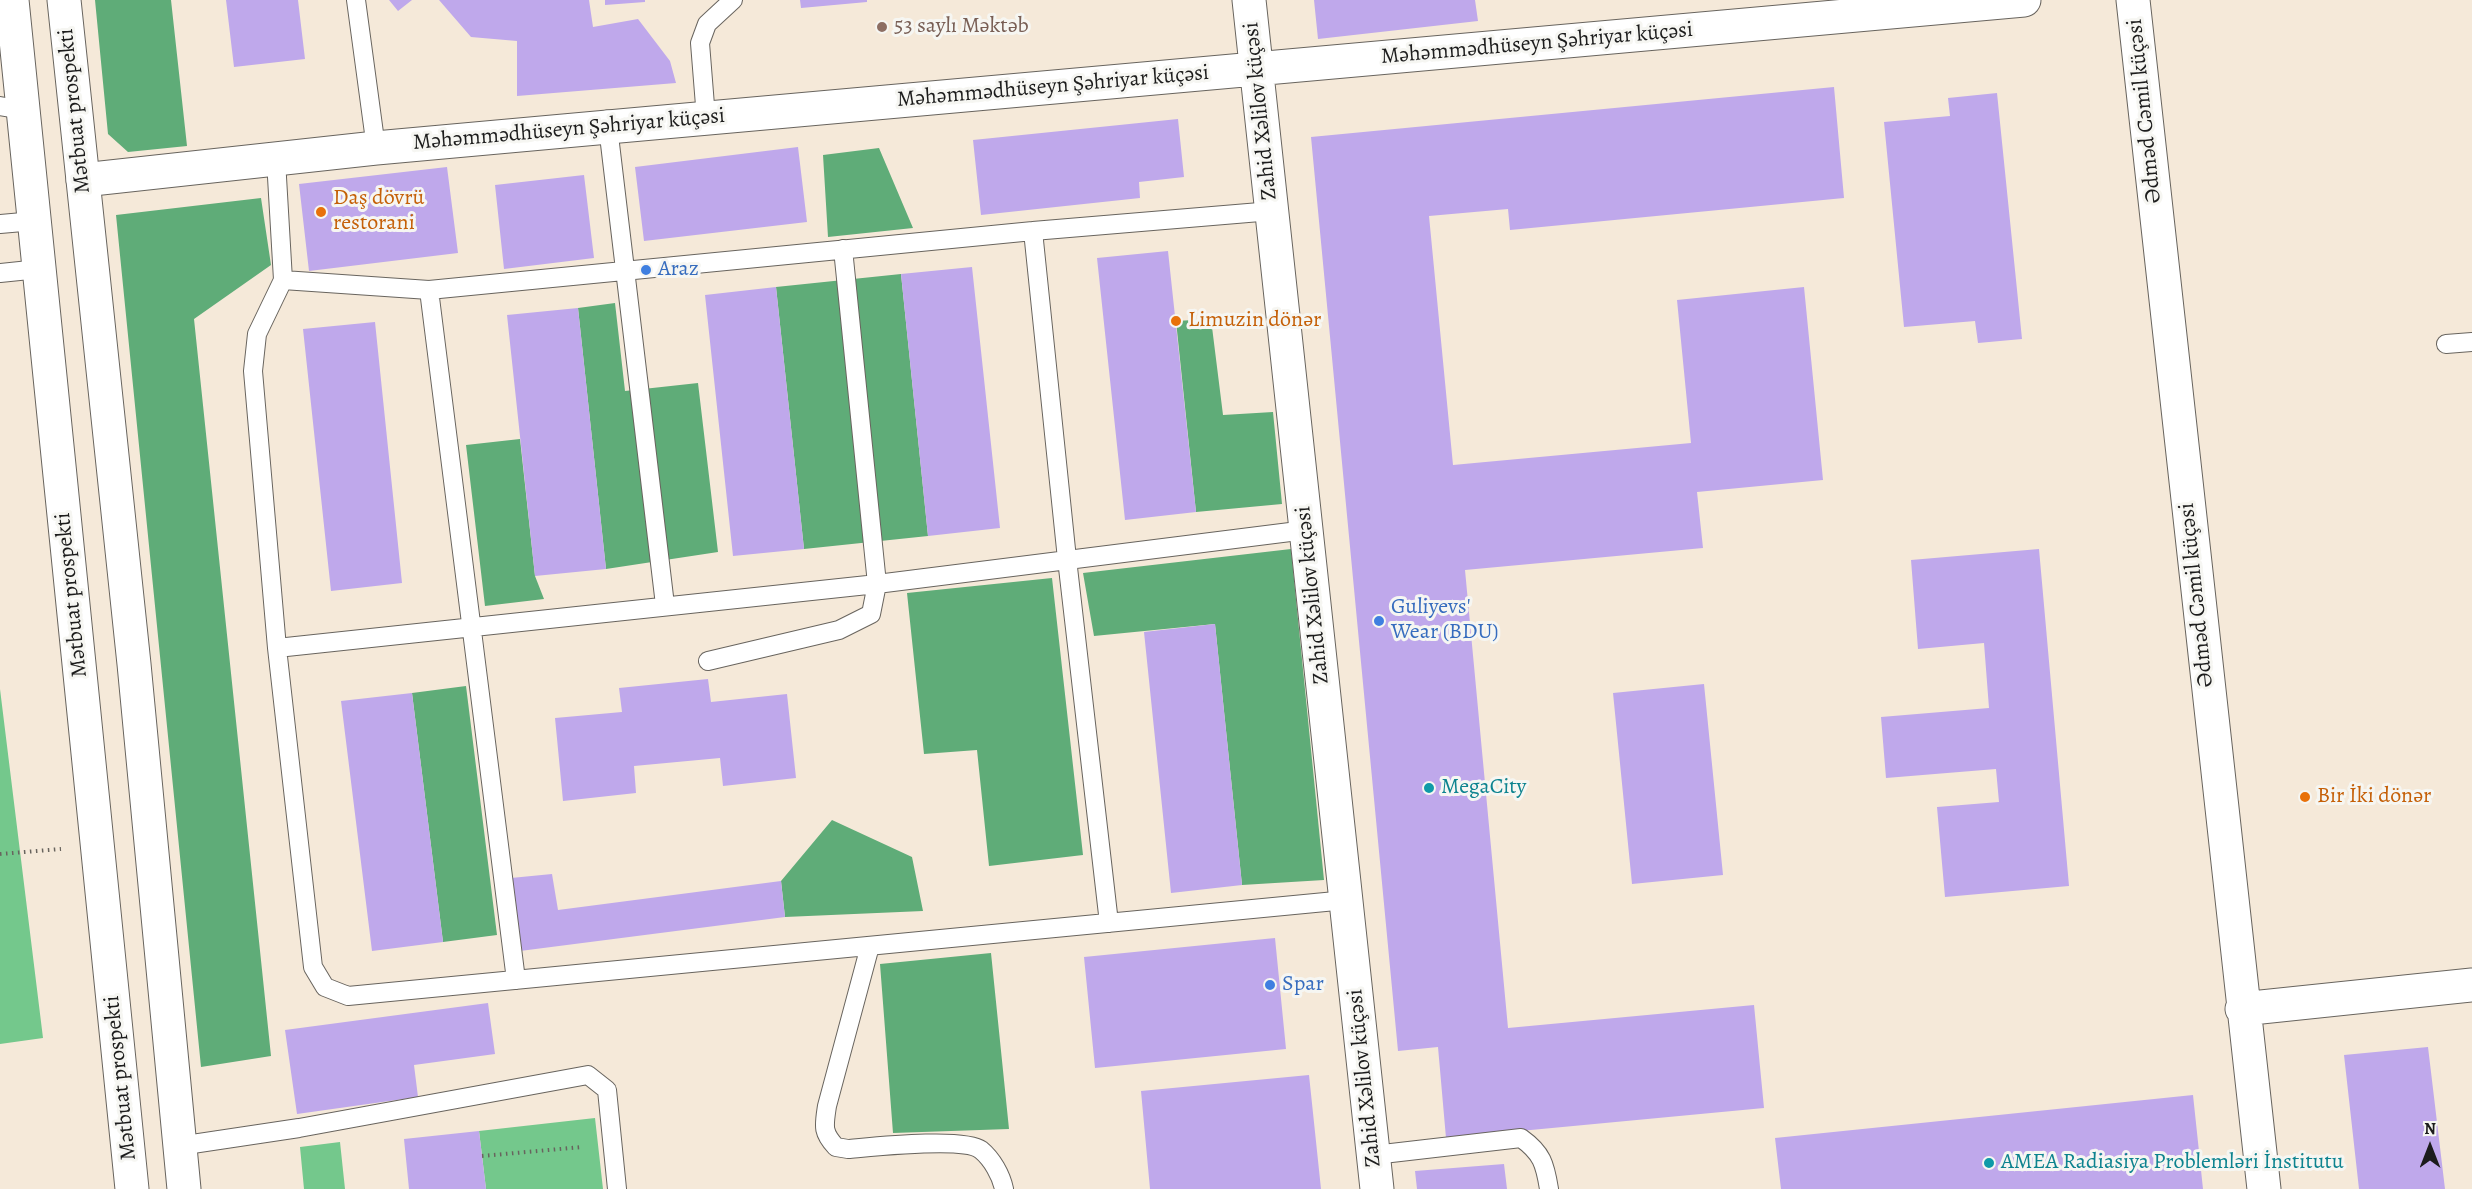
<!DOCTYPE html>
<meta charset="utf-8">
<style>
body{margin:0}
#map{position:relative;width:2472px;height:1189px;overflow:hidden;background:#f5e9d9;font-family:Alegreya,serif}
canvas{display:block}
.north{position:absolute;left:2400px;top:1117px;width:60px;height:60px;-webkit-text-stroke:4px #f6f6f2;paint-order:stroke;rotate:0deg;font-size:16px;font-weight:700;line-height:24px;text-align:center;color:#1c1c1c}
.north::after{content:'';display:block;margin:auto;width:21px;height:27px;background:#1c1c1c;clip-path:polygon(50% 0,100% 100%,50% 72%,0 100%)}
</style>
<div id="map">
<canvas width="2472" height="1189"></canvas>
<div class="north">N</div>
</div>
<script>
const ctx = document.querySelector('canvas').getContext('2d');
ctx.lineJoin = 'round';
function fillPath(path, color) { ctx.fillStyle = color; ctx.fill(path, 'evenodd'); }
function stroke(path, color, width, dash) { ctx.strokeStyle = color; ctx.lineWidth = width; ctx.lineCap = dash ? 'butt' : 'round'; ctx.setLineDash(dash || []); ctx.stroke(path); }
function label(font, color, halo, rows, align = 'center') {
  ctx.font = font + ' Alegreya,serif'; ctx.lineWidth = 6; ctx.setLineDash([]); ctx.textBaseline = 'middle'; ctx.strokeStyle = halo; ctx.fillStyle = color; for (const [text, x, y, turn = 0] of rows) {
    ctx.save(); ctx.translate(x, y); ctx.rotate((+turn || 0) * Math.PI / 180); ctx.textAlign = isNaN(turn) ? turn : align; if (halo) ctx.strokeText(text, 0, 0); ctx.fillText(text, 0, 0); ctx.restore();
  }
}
fillPath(new Path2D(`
 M 0,689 L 43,1038 L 0,1044 Z
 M 595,1118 L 603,1189 L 486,1189 L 479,1131 Z
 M 340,1142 L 345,1189 L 304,1189 L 300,1147 Z`), '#74c88c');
fillPath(new Path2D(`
 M 95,0 L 171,0 L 187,146 L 128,152 L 108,134 Z
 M 879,148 L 913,228 L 828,237 L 823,155 Z
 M 261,198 L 271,265 L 194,319 L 271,1056 L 201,1067 L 116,215 Z
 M 901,274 L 928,536 L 804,549 L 776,287 Z
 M 615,303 L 625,391 L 698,383 L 718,552 L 606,569 L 578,308 Z
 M 1211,319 L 1223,415 L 1273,412 L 1282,504 L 1196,512 L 1176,321 Z
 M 520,439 L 535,576 L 544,599 L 485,606 L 466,445 Z
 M 1291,549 L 1324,880 L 1242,885 L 1215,624 L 1094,636 L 1083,573 Z
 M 1052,578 L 1083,855 L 989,866 L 977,750 L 924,754 L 907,593 Z
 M 466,686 L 497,935 L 443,942 L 412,693 Z
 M 832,820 L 912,857 L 923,911 L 785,917 L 781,881 Z
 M 991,953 L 1009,1129 L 893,1133 L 880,964 Z`), '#5fac78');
fillPath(new Path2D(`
 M 226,0 L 298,0 L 305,59 L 234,67 Z
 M 389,0 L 412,0 L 398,11 Z
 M 439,0 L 589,0 L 593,27 L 638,19 L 670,61 L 676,83 L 517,96 L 517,41 L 471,37 Z
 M 605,0 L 645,0 L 645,2 L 605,5 Z
 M 800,0 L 867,0 L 867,2 L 801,8 Z
 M 1314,0 L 1475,0 L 1478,21 L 1318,39 Z
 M 1834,87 L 1844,198 L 1510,230 L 1508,209 L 1429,216 L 1453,465 L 1691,443 L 1677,300 L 1804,287 L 1823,480 L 1697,492 L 1703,548 L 1465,570 L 1508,1028 L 1754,1005 L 1764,1108 L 1446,1138 L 1438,1047 L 1398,1051 L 1311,137 Z
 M 1997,93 L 2022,339 L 1978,343 L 1975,321 L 1904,327 L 1884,122 L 1950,116 L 1948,98 Z
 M 1178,119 L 1184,177 L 1139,182 L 1140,198 L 981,215 L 973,140 Z
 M 798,147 L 807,222 L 644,241 L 635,167 Z
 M 447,167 L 458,253 L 309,271 L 299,184 Z
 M 584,175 L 594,258 L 504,269 L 495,185 Z
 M 1168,251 L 1196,512 L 1125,520 L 1097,258 Z
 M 972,267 L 1000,528 L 928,536 L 901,274 Z
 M 776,287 L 804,549 L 733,556 L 705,295 Z
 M 578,308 L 606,569 L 535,576 L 507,315 Z
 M 375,322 L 402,583 L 331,591 L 303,329 Z
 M 2039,549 L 2069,886 L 1945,897 L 1937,807 L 1999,802 L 1996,769 L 1886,778 L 1881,717 L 1989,708 L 1984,643 L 1918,649 L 1911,560 Z
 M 1215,624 L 1242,885 L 1171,893 L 1144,632 Z
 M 708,679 L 711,702 L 787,694 L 796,778 L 723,786 L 720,758 L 634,766 L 636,793 L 563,801 L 555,718 L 622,712 L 619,688 Z
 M 1704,684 L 1723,875 L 1632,884 L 1613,693 Z
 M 412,693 L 443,942 L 372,951 L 341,701 Z
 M 552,874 L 558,910 L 781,881 L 785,917 L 520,951 L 511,878 Z
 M 1275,938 L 1286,1049 L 1095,1068 L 1084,957 Z
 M 488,1003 L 495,1054 L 414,1065 L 418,1097 L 297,1114 L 285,1030 Z
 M 2428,1047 L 2445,1189 L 2359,1189 L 2344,1055 Z
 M 1309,1075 L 1321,1189 L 1150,1189 L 1141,1091 Z
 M 2193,1095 L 2203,1189 L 1781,1189 L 1775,1138 Z
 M 479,1131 L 486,1189 L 409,1189 L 404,1139 Z
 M 1504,1164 L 1507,1189 L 1417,1189 L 1415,1171 Z`), '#bfa8eb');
const lane = new Path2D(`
 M 356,0 L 376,148
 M 0,106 L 23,110
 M 706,118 L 700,43 L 707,24 L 733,0
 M 608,127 L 665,605
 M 276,160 L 283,280 L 257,334 L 253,371 L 277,648 L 313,967 L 325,987 L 348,996 L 1346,900
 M 0,224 L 34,221
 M 1033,231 L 1067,559 L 1109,923
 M 0,273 L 39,269
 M 283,280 L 429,290 L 1033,231 L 1272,211
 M 429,290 L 516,980
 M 2446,344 L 2472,342
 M 277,648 L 877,584 L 1306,530
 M 708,661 L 839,630 L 871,614 L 877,584 L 843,249
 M 870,946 L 827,1106 C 824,1126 822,1132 836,1147 L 848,1149 C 872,1147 964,1137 981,1150 C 992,1159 1001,1175 1004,1189
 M 179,1146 L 299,1128 L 588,1075 L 607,1090 L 617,1189
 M 1374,1155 L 1521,1138 C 1542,1153 1545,1164 1549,1189`);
const street = new Path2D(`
 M 1249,0 L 1377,1189
 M 2133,0 L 2264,1189
 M 608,127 L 2024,0
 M 2242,1009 L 2472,985`);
const secondary = new Path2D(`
 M 83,180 L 376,148 L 608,127`);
const primary = new Path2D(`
 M 12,0 L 132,1189
 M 64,0 L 134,664 L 184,1189`);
stroke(lane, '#68645e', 20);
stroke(street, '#68645e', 35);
stroke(secondary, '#68645e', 35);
stroke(primary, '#68645e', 35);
stroke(new Path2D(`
 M 0,854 L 61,849
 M 482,1156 L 582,1147`), '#68645e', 4, [1.5, 4.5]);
stroke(lane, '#fff', 18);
stroke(street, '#fff', 33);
stroke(secondary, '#fff', 33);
stroke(primary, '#fff', 33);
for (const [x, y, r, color] of [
 [882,27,6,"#8d6e63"],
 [321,212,6,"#e8710a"],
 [646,270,6,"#3f7fe0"],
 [1176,321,6,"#e8710a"],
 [1379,621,6,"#3f7fe0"],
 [1429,788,6,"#0f9aa8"],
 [2305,797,6,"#e8710a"],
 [1270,985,6,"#3f7fe0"],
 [1989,1163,6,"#0f9aa8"]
]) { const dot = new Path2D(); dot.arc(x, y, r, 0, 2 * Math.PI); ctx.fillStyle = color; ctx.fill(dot); stroke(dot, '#f6f6f2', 2); }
label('22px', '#785e54', '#f6f6f2', [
 ["53 saylı Məktəb",894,27]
], 'left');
label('22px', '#1c1c1c', '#f6f6f2', [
 ["Məhəmmədhüseyn Şəhriyar küçəsi",1537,44,-5],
 ["Məhəmmədhüseyn Şəhriyar küçəsi",1053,87,-5],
 ["Mətbuat prospekti",75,111,-96],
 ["Zahid Xəlilov küçəsi",1261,111,-96],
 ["Ədməd Cəmil küçəsi",2145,111,-96],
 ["Məhəmmədhüseyn Şəhriyar küçəsi",569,130,-5],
 ["Mətbuat prospekti",72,595,-96],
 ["Zahid Xəlilov küçəsi",1313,595,-96],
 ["Ədməd Cəmil küçəsi",2197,595,-96],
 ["Mətbuat prospekti",121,1078,-96],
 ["Zahid Xəlilov küçəsi",1365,1078,-96]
]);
label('22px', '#c56008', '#f6f6f2', [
 ["Daş dövrü",333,199],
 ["restorani",333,224],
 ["Limuzin dönər",1188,321],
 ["Bir İki dönər",2317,797]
], 'left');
label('22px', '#366cbe', '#f6f6f2', [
 ["Araz",658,270],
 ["Guliyevs'",1391,608],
 ["Wear (BDU)",1391,633],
 ["Spar",1282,985]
], 'left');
label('22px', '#0d838f', '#f6f6f2', [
 ["MegaCity",1441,788],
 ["AMEA Radiasiya Problemləri İnstitutu",2001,1163]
], 'left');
</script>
